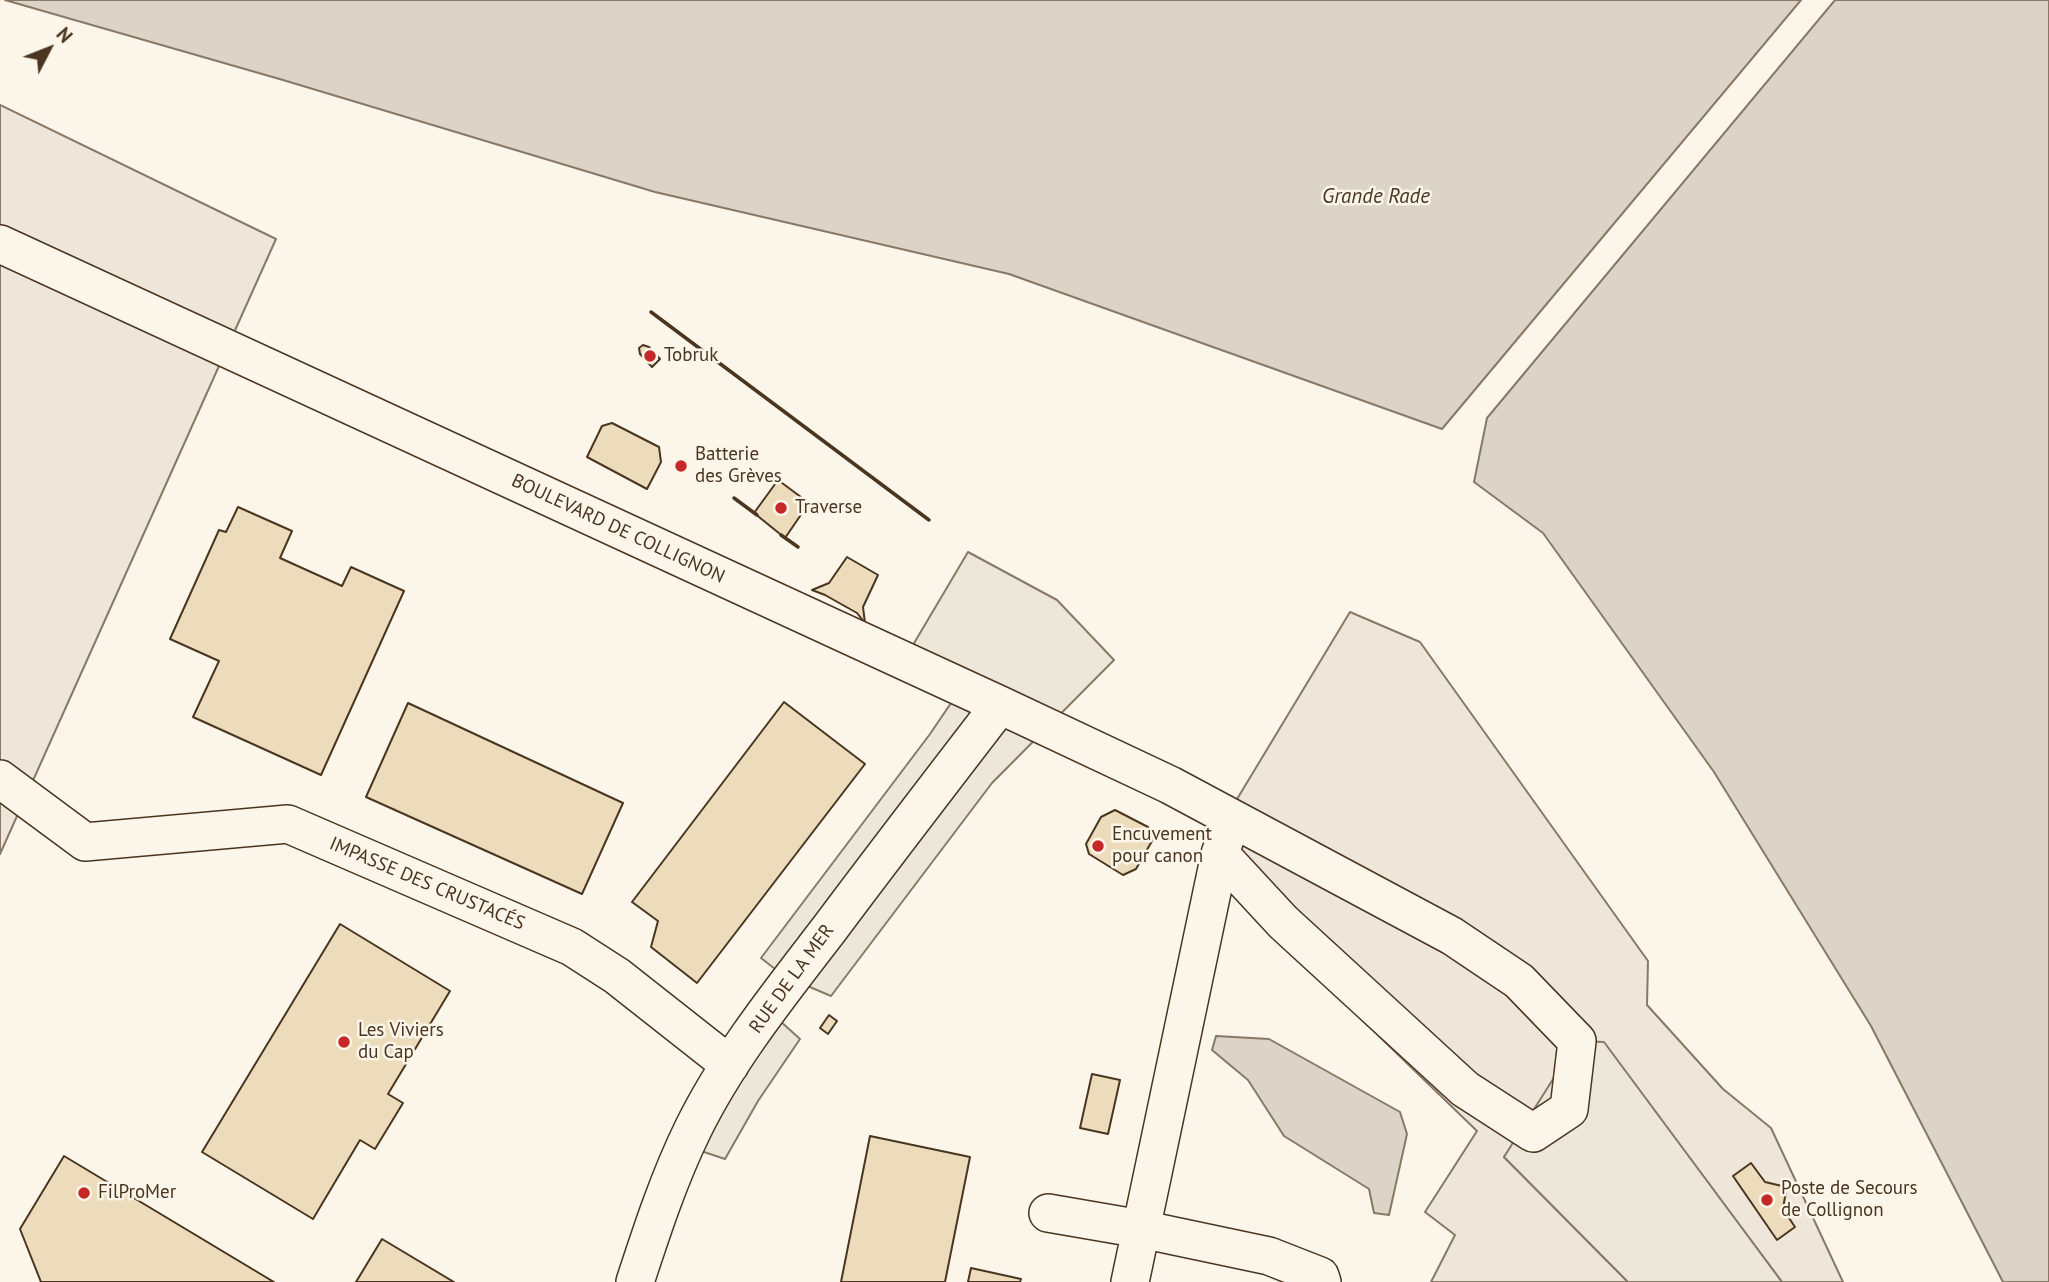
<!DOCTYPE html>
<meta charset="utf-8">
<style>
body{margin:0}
#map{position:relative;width:2049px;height:1282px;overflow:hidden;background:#fbf6e9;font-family:"PT Sans",sans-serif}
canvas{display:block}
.north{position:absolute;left:14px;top:14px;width:70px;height:70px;-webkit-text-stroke:5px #fbf6e9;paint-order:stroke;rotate:48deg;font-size:19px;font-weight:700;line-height:28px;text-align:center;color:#4a3520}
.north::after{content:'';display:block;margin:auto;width:24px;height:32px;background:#4a3520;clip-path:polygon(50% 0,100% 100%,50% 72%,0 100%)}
</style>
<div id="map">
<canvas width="2049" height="1282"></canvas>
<div class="north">N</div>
</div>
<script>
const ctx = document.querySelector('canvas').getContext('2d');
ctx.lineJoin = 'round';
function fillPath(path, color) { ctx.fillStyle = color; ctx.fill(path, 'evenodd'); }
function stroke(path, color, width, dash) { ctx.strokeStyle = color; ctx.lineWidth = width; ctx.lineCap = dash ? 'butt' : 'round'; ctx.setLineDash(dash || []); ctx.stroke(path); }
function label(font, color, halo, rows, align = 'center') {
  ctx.font = font + ' "PT Sans",sans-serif'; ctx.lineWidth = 5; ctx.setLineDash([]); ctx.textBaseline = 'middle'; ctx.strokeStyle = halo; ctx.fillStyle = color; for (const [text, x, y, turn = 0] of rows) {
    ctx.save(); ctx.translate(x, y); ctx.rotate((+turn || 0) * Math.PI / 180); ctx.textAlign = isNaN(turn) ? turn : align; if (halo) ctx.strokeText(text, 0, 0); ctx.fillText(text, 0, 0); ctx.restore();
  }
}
const green = new Path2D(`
 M 0,105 L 276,239 L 0,854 Z
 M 1350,612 L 1420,642 L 1648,961 L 1647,1005 L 1723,1089 L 1771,1128 L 1843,1282 L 1782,1282 L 1604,1043 L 1504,1157 L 1628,1282 L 1431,1282 L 1455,1235 L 1425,1212 L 1477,1131 L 1199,862 Z`);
fillPath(green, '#ede6d9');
stroke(green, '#887966', 2);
const parking = new Path2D(`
 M 968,552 L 1057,600 L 1114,660 L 992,783 L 831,996 L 784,976 L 761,958 L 930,734 L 970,675 L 910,650 Z
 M 779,1020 L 800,1039 L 758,1101 L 725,1159 L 698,1150 L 735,1085 Z
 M 1577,1041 L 1604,1042 L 1782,1282 L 1628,1282 L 1504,1157 Z`);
fillPath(parking, '#ede7d9');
stroke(parking, '#887966', 2);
const water = new Path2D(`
 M 5,0 L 1801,0 L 1442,429 L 1009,274 L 655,192 L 283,80 Z
 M 1835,0 L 2049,0 L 2049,1282 L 2003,1282 L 1871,1026 L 1714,772 L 1543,533 L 1474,482 L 1487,418 Z
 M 1216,1036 L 1269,1039 L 1400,1112 L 1407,1134 L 1389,1215 L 1374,1213 L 1369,1189 L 1284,1136 L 1248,1080 L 1212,1050 Z`);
fillPath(water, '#dcd4c6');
stroke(water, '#887966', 2);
const building = new Path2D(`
 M 643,345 L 649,347 L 660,359 L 652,367 L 640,354 L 639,348 Z
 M 612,423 L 659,447 L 661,462 L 647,489 L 587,457 L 602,426 Z
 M 778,480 L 809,503 L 785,538 L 754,513 Z
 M 238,507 L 292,531 L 280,558 L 342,586 L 351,567 L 404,591 L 321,775 L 193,717 L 219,661 L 170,639 L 219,530 L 226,532 Z
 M 847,557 L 878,575 L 863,607 L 865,623 L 857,613 L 825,595 L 812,590 L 829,583 Z
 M 784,702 L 865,764 L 697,983 L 651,947 L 658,921 L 632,902 Z
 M 408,703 L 623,803 L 582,894 L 366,797 Z
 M 1115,810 L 1148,827 L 1152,841 L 1136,869 L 1123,875 L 1089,854 L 1086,844 L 1101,817 Z
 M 340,924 L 450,991 L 388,1094 L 403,1103 L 375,1149 L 360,1140 L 313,1219 L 202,1152 Z
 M 829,1015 L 837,1021 L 828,1034 L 820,1028 Z
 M 1092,1074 L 1120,1080 L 1108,1134 L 1080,1128 Z
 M 870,1136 L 970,1157 L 945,1282 L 841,1282 Z
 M 64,1156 L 274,1282 L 41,1282 L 20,1229 Z
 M 1751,1163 L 1765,1182 L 1782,1186 L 1786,1191 L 1783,1209 L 1795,1227 L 1777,1240 L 1733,1176 Z
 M 382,1239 L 454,1282 L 356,1282 Z
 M 971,1268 L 1021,1279 L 1020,1282 L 968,1282 Z`);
fillPath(building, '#ecdcbc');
stroke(building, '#4a3520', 2);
const minor = new Path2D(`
 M 0,244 L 1000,705 L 1170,785 L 1452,936 L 1519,981 L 1577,1041 L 1569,1109 L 1533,1133 L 1465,1089 L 1283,922 L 1220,854
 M 0,779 L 85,842 L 288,824 L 572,947 L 617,976 L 730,1065
 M 1048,1213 L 1141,1229 L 1269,1256 L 1320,1276 L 1322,1282
 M 635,1282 C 652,1230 669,1178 693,1129 C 729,1056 781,992 830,928 C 886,853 943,779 1000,705
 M 1130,1282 L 1220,854 L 1225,839`);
stroke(minor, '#4a3520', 40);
stroke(minor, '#fbf6e9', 37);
stroke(new Path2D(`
 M 651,312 L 929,520
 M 734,498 L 757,515
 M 781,535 L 798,547`), '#4a3520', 3.5);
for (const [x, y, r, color] of [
 [650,356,7,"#c62828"],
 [681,466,7,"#c62828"],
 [781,508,7,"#c62828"],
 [1098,846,7,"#c62828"],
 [344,1042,7,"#c62828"],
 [84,1193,7,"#c62828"],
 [1767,1200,7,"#c62828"]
]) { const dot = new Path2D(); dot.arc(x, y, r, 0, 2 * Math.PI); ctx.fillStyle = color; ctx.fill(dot); stroke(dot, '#fbf6e9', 2.5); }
label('19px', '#4a3520', '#fbf6e9', [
 ["Tobruk",664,356],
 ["Batterie",695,455],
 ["des Grèves",695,477],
 ["Traverse",795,508],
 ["Encuvement",1112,835],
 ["pour canon",1112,857],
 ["Les Viviers",358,1031],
 ["du Cap",358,1053],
 ["Poste de Secours",1781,1189],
 ["de Collignon",1781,1211],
 ["FilProMer",98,1193]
], 'left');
label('19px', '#4a3520', '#fbf6e9', [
 ["BOULEVARD DE COLLIGNON",618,529,25],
 ["IMPASSE DES CRUSTACÉS",427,884,23],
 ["RUE DE LA MER",792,979,-54]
]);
label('italic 21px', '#4a3520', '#fbf6e9', [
 ["Grande Rade",1376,197]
]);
</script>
